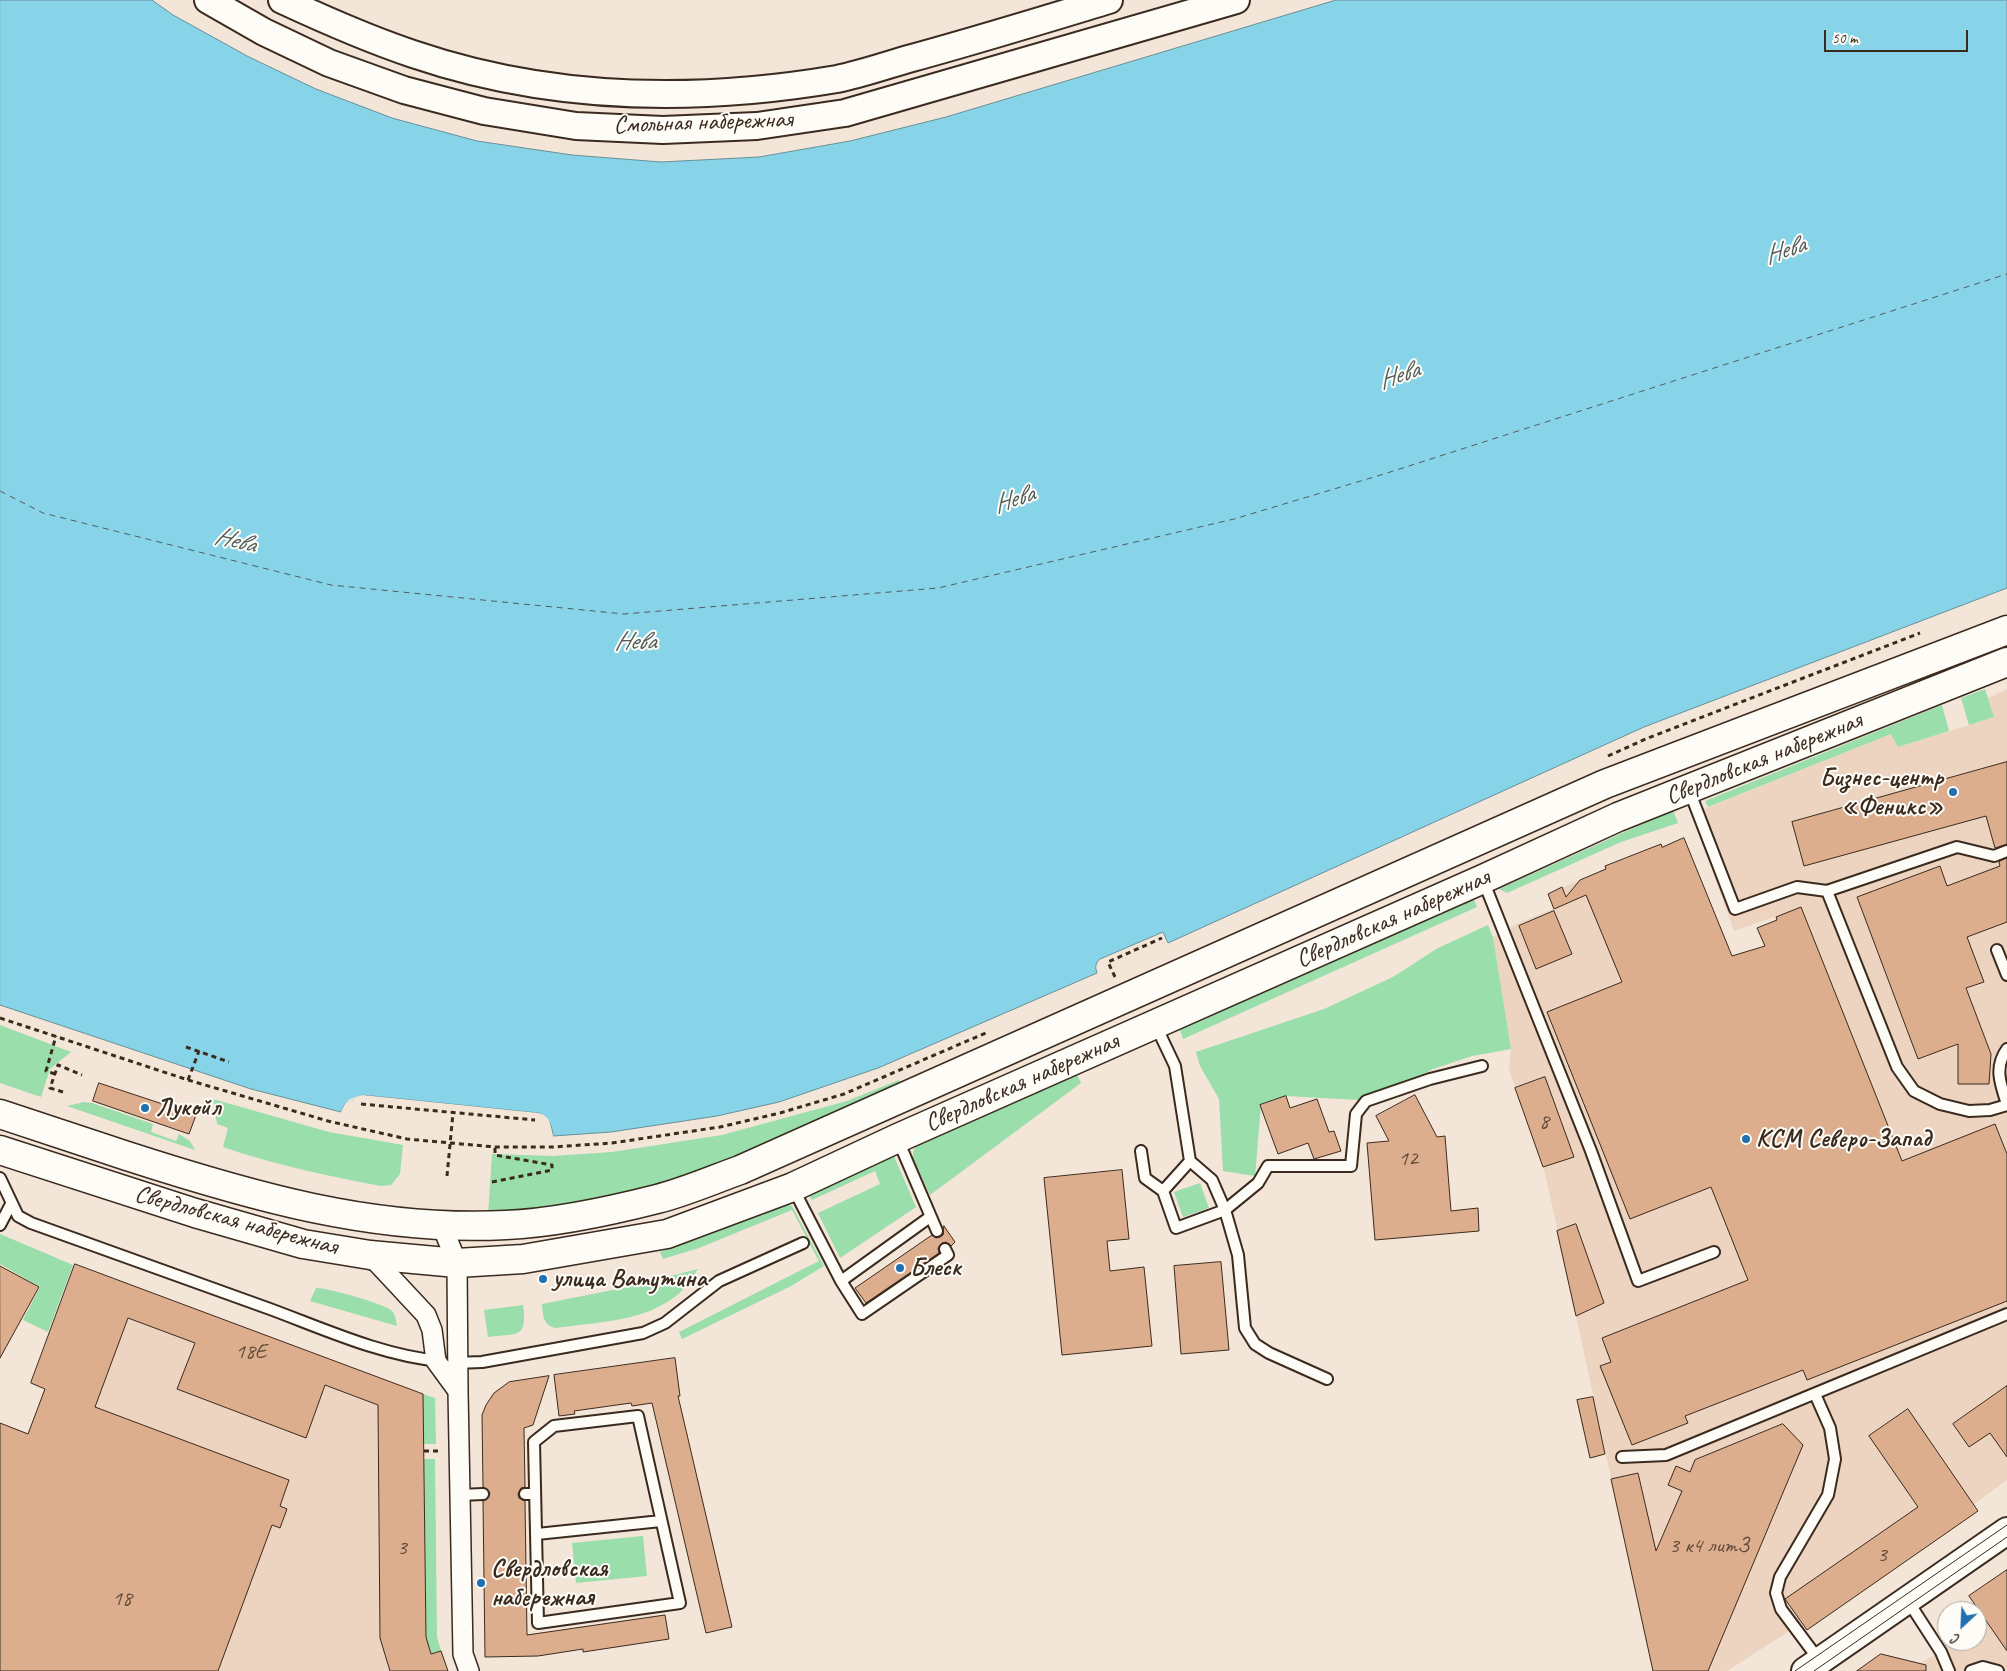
<!DOCTYPE html>
<meta charset="utf-8">
<style>
body{margin:0}
#map{position:relative;width:2007px;height:1671px;overflow:hidden;background:#f3e5d7;font-family:Caveat,sans-serif}
canvas{display:block}
.north{position:absolute;left:1937px;top:1601px;width:50px;height:50px;box-sizing:border-box;background:#fdfcf7;border:1px solid #afa8a0;border-radius:50%;rotate:205deg;font-size:14px;font-weight:700;line-height:20px;text-align:center;color:#3b2a1e}
.north::after{content:'';display:block;margin:auto;width:18px;height:22px;background:#1f6fb2;clip-path:polygon(50% 0,100% 100%,50% 72%,0 100%)}
.scale{position:absolute;left:1824px;top:30px;width:144px;height:22px;box-sizing:border-box;border:2px solid #3b2a1e;border-top:0;padding-left:6px;font-size:15px;line-height:18px;white-space:nowrap;color:#3b2a1e;-webkit-text-stroke:4px #fdfcf7;paint-order:stroke}
</style>
<div id="map">
<canvas width="2007" height="1671"></canvas>
<div class="north">С</div>
<div class="scale">50 m</div>
</div>
<script>
const ctx = document.querySelector('canvas').getContext('2d');
ctx.lineJoin = 'round';
function fillPath(path, color) { ctx.fillStyle = color; ctx.fill(path, 'evenodd'); }
function stroke(path, color, width, dash) { ctx.strokeStyle = color; ctx.lineWidth = width; ctx.lineCap = dash ? 'butt' : 'round'; ctx.setLineDash(dash || []); ctx.stroke(path); }
function label(font, color, halo, rows, align = 'center') {
  ctx.font = font + ' Caveat,sans-serif'; ctx.lineWidth = 4; ctx.setLineDash([]); ctx.textBaseline = 'middle'; ctx.strokeStyle = halo; ctx.fillStyle = color; for (const [text, x, y, turn = 0] of rows) {
    ctx.save(); ctx.translate(x, y); ctx.rotate((+turn || 0) * Math.PI / 180); ctx.textAlign = isNaN(turn) ? turn : align; if (halo) ctx.strokeText(text, 0, 0); ctx.fillText(text, 0, 0); ctx.restore();
  }
}
fillPath(new Path2D(`
 M 2007,689 L 2007,1480 L 1974,1504 L 1978,1511 L 1807,1630 L 1802,1623 L 1727,1671 L 1653,1671 L 1545,1173 L 1509,1070 L 1511,1049 L 1493,937 L 1512,927 L 1514,925 L 1553,909 L 1548,894 L 1661,844 L 1662,847 L 1684,838 L 1732,956 L 1764,946 L 1757,928 L 1777,920 L 1777,916 L 1734,931 L 1692,814 L 1891,734 L 1899,747 L 1994,717 L 1988,698 Z
 M 75,1264 L 423,1394 L 426,1637 L 431,1654 L 441,1651 L 448,1671 L 0,1671 L 0,1423 L 28,1433 L 44,1389 L 31,1383 Z
 M 2007,1570 L 2007,1671 L 1857,1671 L 1881,1654 L 1921,1663 L 1933,1656 L 1949,1641 L 1977,1641 L 1977,1620 L 1983,1616 L 1969,1596 Z`), '#ecd4c1');
fillPath(new Path2D(`
 M 1985,689 L 1994,717 L 1969,725 L 1961,698 Z
 M 1942,705 L 1949,731 L 1898,747 L 1891,734 L 1708,807 L 1705,801 Z
 M 1673,810 L 1678,823 L 1621,842 L 1507,893 L 1499,889 Z
 M 1473,898 L 1477,907 L 1183,1039 L 1180,1030 Z
 M 1488,925 L 1493,937 L 1511,1049 L 1472,1056 L 1433,1069 L 1410,1082 L 1359,1100 L 1286,1096 L 1261,1105 L 1255,1176 L 1223,1171 L 1219,1099 L 1200,1066 L 1196,1052 L 1324,1009 L 1393,977 L 1438,948 Z
 M 0,1025 L 71,1052 L 50,1069 L 41,1097 L 0,1083 Z
 M 1076,1072 L 1081,1083 L 930,1195 L 913,1158 L 913,1152 L 917,1143 Z
 M 899,1080 L 903,1089 L 667,1185 L 584,1204 L 488,1215 L 492,1154 L 553,1156 L 612,1152 L 722,1135 L 847,1101 Z
 M 213,1099 L 329,1132 L 403,1145 L 400,1174 L 391,1185 L 381,1186 C 328,1176 275,1165 223,1147 L 228,1128 L 217,1124 Z
 M 84,1102 L 92,1103 L 153,1124 L 151,1132 L 176,1141 L 179,1134 L 190,1141 L 195,1150 L 67,1106 Z
 M 893,1154 L 916,1207 L 840,1258 L 818,1213 L 880,1184 L 875,1171 L 812,1200 L 808,1193 Z
 M 1200,1183 L 1209,1208 L 1183,1217 L 1174,1192 Z
 M 785,1204 L 792,1206 L 824,1266 L 791,1286 L 682,1339 L 679,1332 L 819,1261 L 792,1210 L 699,1248 L 663,1259 L 660,1252 Z
 M 0,1234 L 73,1265 L 48,1332 L 23,1320 L 40,1287 L 0,1264 Z
 M 698,1269 C 691,1279 685,1289 676,1296 C 643,1322 596,1322 556,1328 C 543,1326 543,1315 542,1304 L 623,1288 Z
 M 316,1288 C 325,1287 386,1304 392,1311 C 396,1315 396,1322 397,1326 L 310,1301 Z
 M 523,1305 C 528,1340 516,1333 488,1337 L 484,1310 Z
 M 423,1394 L 435,1398 L 436,1444 L 424,1444 Z
 M 424,1459 L 435,1459 L 437,1637 L 441,1651 L 431,1654 L 426,1637 Z
 M 643,1536 L 647,1576 L 576,1583 L 572,1543 Z`), '#99deab');
const water = new Path2D(`
 M 0,0 L 152,0 L 173,15 L 249,57 L 316,89 L 392,118 L 477,141 L 572,155 L 661,162 L 759,157 L 850,141 L 946,117 L 1336,0 L 2007,0 L 2007,588 L 1644,727 L 1168,943 L 1163,932 L 1100,959 C 1095,964 1095,967 1097,973 L 878,1068 L 779,1102 L 717,1116 L 611,1132 L 553,1136 C 552,1125 548,1116 538,1113 L 362,1095 L 345,1104 L 341,1112 L 251,1089 L 0,1005 Z`);
fillPath(water, '#87d3e8');
stroke(water, '#698f97', 1);
fillPath(new Path2D(`
 M 362,1095 L 538,1113 L 544,1115 L 549,1120 L 553,1136 L 550,1136 L 547,1121 L 537,1115 L 362,1097 L 351,1101 L 344,1113 L 341,1112 L 345,1104 L 350,1099 Z`), '#f3e5d7');
stroke(new Path2D(`
 M 0,491 L 43,513 L 331,585 L 624,614 L 938,588 L 1234,519 L 1384,474 L 2007,274`), '#525d5b', 1, [6, 5]);
const building = new Path2D(`
 M 2007,762 L 2007,844 L 1995,848 L 1986,816 L 1804,866 L 1792,822 Z
 M 1684,838 L 1732,956 L 1765,946 L 1757,928 L 1777,920 L 1776,917 L 1801,907 L 1902,1161 L 1995,1124 L 2007,1154 L 2007,1301 L 1807,1380 L 1803,1370 L 1685,1416 L 1688,1423 L 1632,1445 L 1600,1366 L 1611,1362 L 1602,1338 L 1748,1280 L 1711,1187 L 1630,1219 L 1547,1012 L 1622,982 L 1586,895 L 1554,909 L 1548,894 L 1562,887 L 1566,897 L 1580,880 L 1606,869 L 1605,866 L 1661,844 L 1662,847 Z
 M 2007,858 L 2007,922 L 1967,937 L 1984,982 L 1966,988 L 1991,1054 L 1989,1084 L 1958,1084 L 1958,1044 L 1918,1059 L 1857,897 L 1940,866 L 1947,886 L 2000,866 L 1999,862 Z
 M 1554,911 L 1572,954 L 1536,969 L 1519,926 Z
 M 1545,1077 L 1574,1157 L 1543,1167 L 1515,1088 Z
 M 99,1083 L 196,1115 L 189,1134 L 93,1101 Z
 M 1415,1095 L 1437,1137 L 1445,1136 L 1451,1211 L 1478,1208 L 1479,1231 L 1375,1240 L 1367,1143 L 1389,1141 L 1376,1116 Z
 M 1286,1096 L 1290,1108 L 1317,1099 L 1329,1132 L 1334,1131 L 1341,1151 L 1314,1159 L 1308,1143 L 1278,1154 L 1260,1105 Z
 M 1122,1170 L 1129,1239 L 1107,1241 L 1110,1271 L 1144,1267 L 1152,1346 L 1062,1355 L 1044,1178 Z
 M 1576,1224 L 1604,1303 L 1576,1316 L 1557,1231 Z
 M 944,1226 L 955,1242 L 951,1246 L 946,1242 L 942,1243 L 938,1248 L 939,1253 L 866,1303 L 855,1288 L 932,1235 L 936,1238 L 940,1237 L 943,1235 Z
 M 1221,1262 L 1229,1350 L 1181,1354 L 1174,1266 Z
 M 75,1264 L 423,1394 L 426,1637 L 431,1654 L 441,1651 L 448,1671 L 390,1671 L 380,1638 L 378,1405 L 325,1385 L 306,1438 L 177,1389 L 195,1343 L 128,1318 L 95,1407 L 289,1480 L 280,1506 L 287,1509 L 280,1528 L 272,1525 L 218,1671 L 0,1671 L 0,1423 L 28,1434 L 45,1389 L 31,1383 Z
 M 0,1266 L 39,1287 L 0,1358 Z
 M 675,1358 L 680,1396 L 678,1396 L 732,1627 L 706,1633 L 652,1403 L 632,1406 L 631,1403 L 574,1411 L 575,1414 L 559,1416 L 554,1375 Z
 M 549,1376 L 533,1425 L 524,1428 L 525,1487 L 521,1488 L 518,1494 L 519,1498 L 525,1501 L 527,1635 L 665,1615 L 669,1639 L 583,1652 L 583,1649 L 538,1656 L 485,1657 L 483,1501 L 487,1499 L 490,1494 L 488,1490 L 483,1487 L 482,1415 L 486,1405 L 494,1393 L 509,1382 Z
 M 2007,1386 L 2007,1457 L 1990,1433 L 1969,1447 L 1953,1424 Z
 M 1593,1397 L 1605,1454 L 1590,1458 L 1577,1400 Z
 M 1908,1409 L 1978,1511 L 1807,1630 L 1785,1599 L 1918,1507 L 1869,1436 Z
 M 1783,1424 L 1803,1445 L 1708,1671 L 1653,1671 L 1611,1479 L 1638,1473 L 1656,1551 L 1682,1491 L 1668,1485 L 1676,1466 L 1690,1472 L 1695,1460 Z
 M 2007,1570 L 2007,1651 L 1969,1596 Z
 M 1881,1654 L 1926,1665 L 1926,1671 L 1857,1671 Z`);
fillPath(building, '#dcae8d');
stroke(building, '#3b2a1e', 1);
const service = new Path2D(`
 M 1689,790 L 1735,909 L 1797,887 L 1827,891 L 1957,847 L 1994,856 L 2007,851
 M 1483,880 L 1591,1151 L 1638,1281 L 1714,1252
 M 1827,891 L 1897,1067 L 1914,1091 L 1940,1104 L 1969,1111 L 1990,1110 L 2007,1105
 M 1997,950 L 2007,975
 M 1156,1026 L 1175,1066 L 1190,1161 L 1163,1191 L 1176,1228 L 1225,1210 L 1212,1180 L 1190,1161
 M 2007,1104 C 2000,1083 1994,1067 2007,1049
 M 898,1140 L 937,1231
 M 1141,1151 L 1145,1178 L 1163,1191
 M 0,1178 L 18,1216 L 31,1223 C 111,1252 191,1280 270,1309 C 324,1329 383,1356 440,1361
 M 793,1188 L 841,1281 L 862,1314 L 948,1255 L 945,1249
 M 0,1225 L 11,1204
 M 841,1281 L 930,1217
 M 454,1363 L 482,1362 L 643,1333 L 665,1323 L 719,1281 L 803,1243
 M 1327,1379 L 1269,1353 L 1255,1344 L 1245,1328 L 1238,1255 L 1225,1210 L 1258,1183 L 1268,1166 L 1351,1166 L 1356,1114 L 1366,1101 L 1430,1079 L 1482,1066
 M 1815,1394 L 1830,1428 L 1835,1459 L 1828,1495 L 1780,1577 L 1776,1593 L 1781,1609 L 1819,1660
 M 638,1416 L 680,1603 L 538,1623 L 534,1442 L 554,1426 Z
 M 1622,1457 L 1666,1455 L 2007,1314
 M 525,1494 L 535,1494
 M 460,1495 L 483,1494
 M 537,1534 L 661,1521
 M 1908,1601 L 1941,1652 L 1949,1671
 M 1971,1671 L 1983,1667 L 1998,1671`);
const minor = new Path2D(`
 M 442,1226 L 457,1263 L 458,1391 L 463,1654 L 469,1671
 M 370,1255 L 426,1315 L 432,1330 L 436,1361 L 458,1391`);
const secondary = new Path2D(`
 M 208,0 L 264,32 L 329,63 L 404,90 L 484,111 L 576,126 L 663,130 L 757,126 L 845,113 L 1236,0
 M 282,0 C 325,20 368,39 413,54 C 551,101 695,103 837,79 C 862,74 887,65 912,58 C 978,40 1043,20 1109,0
 M 1805,1671 L 2007,1531`);
const primary = new Path2D(`
 M 0,1114 C 42,1128 85,1142 127,1156 C 251,1196 374,1232 506,1225 C 554,1223 610,1211 657,1199 C 685,1192 712,1180 740,1170 L 1605,784 L 2007,630
 M 0,1150 L 195,1213 L 303,1244 L 370,1255 L 457,1263 L 523,1259 L 667,1234 L 793,1187 L 898,1138 L 1483,879 L 1618,817 L 2007,662`);
stroke(service, '#3b2a1e', 14);
stroke(minor, '#3b2a1e', 22);
stroke(secondary, '#3b2a1e', 30);
stroke(primary, '#3b2a1e', 31);
stroke(new Path2D(`
 M 1608,756 L 1648,738 L 1920,633
 M 1115,977 L 1108,962 L 1162,938
 M 0,1018 L 188,1080 L 328,1121 L 407,1139 L 495,1147 L 553,1147 L 612,1143 L 720,1127 L 780,1113 L 844,1094 L 988,1032
 M 186,1047 L 229,1062
 M 55,1074 L 46,1071 L 56,1036
 M 188,1080 L 199,1051
 M 63,1092 L 50,1088 L 58,1065 L 82,1075
 M 361,1104 L 535,1120
 M 447,1176 L 453,1113
 M 492,1182 L 552,1170 L 552,1165 L 495,1155 L 495,1147
 M 424,1451 L 440,1451`), '#3b2a1e', 3, [5, 4]);
stroke(service, '#fdfcf7', 10);
stroke(minor, '#fdfcf7', 19);
stroke(secondary, '#fdfcf7', 26);
stroke(primary, '#fdfcf7', 28);
stroke(new Path2D(`
 M 1795,1671 L 2007,1525
 M 1814,1671 L 2007,1537`), '#3b2a1e', 1);
for (const [x, y, r, color] of [
 [1953,792,5,"#1f6fb2"],
 [145,1108,5,"#1f6fb2"],
 [1746,1139,5,"#1f6fb2"],
 [900,1268,5,"#1f6fb2"],
 [543,1279,5,"#1f6fb2"],
 [481,1583,5,"#1f6fb2"]
]) { const dot = new Path2D(); dot.arc(x, y, r, 0, 2 * Math.PI); ctx.fillStyle = color; ctx.fill(dot); stroke(dot, '#fdfcf7', 2); }
label('22px', '#634b3a', null, [
 ["8",1544,1122],
 ["12",1408,1159],
 ["18Е",251,1352],
 ["3 к4 литЗ",1709,1546],
 ["3",402,1548],
 ["3",1882,1555],
 ["18",122,1599]
]);
label('25px', '#3b2a1e', '#fdfcf7', [
 ["Смольная набережная",703,123,-2],
 ["Свердловская набережная",1764,759,-22],
 ["Свердловская набережная",1393,919,-24],
 ["Свердловская набережная",1022,1083,-24],
 ["Свердловская набережная",236,1221,15]
]);
label('bold 25px', '#3b2a1e', '#fdfcf7', [
 ["Бизнес-центр",1943,778,"right"],
 ["«Феникс»",1943,807,"right"],
 ["Лукойл",155,1108],
 ["КСМ Северо-Запад",1756,1139],
 ["Блеск",910,1268],
 ["улица Ватутина",553,1279],
 ["Свердловская",491,1569],
 ["набережная",491,1598]
], 'left');
label('italic 26px', '#525d5b', '#fdfcf7', [
 ["Нева",1785,251,-18],
 ["Нева",1399,376,-18],
 ["Нева",1014,500,-18],
 ["Нева",235,541,14],
 ["Нева",635,642]
]);
</script>
